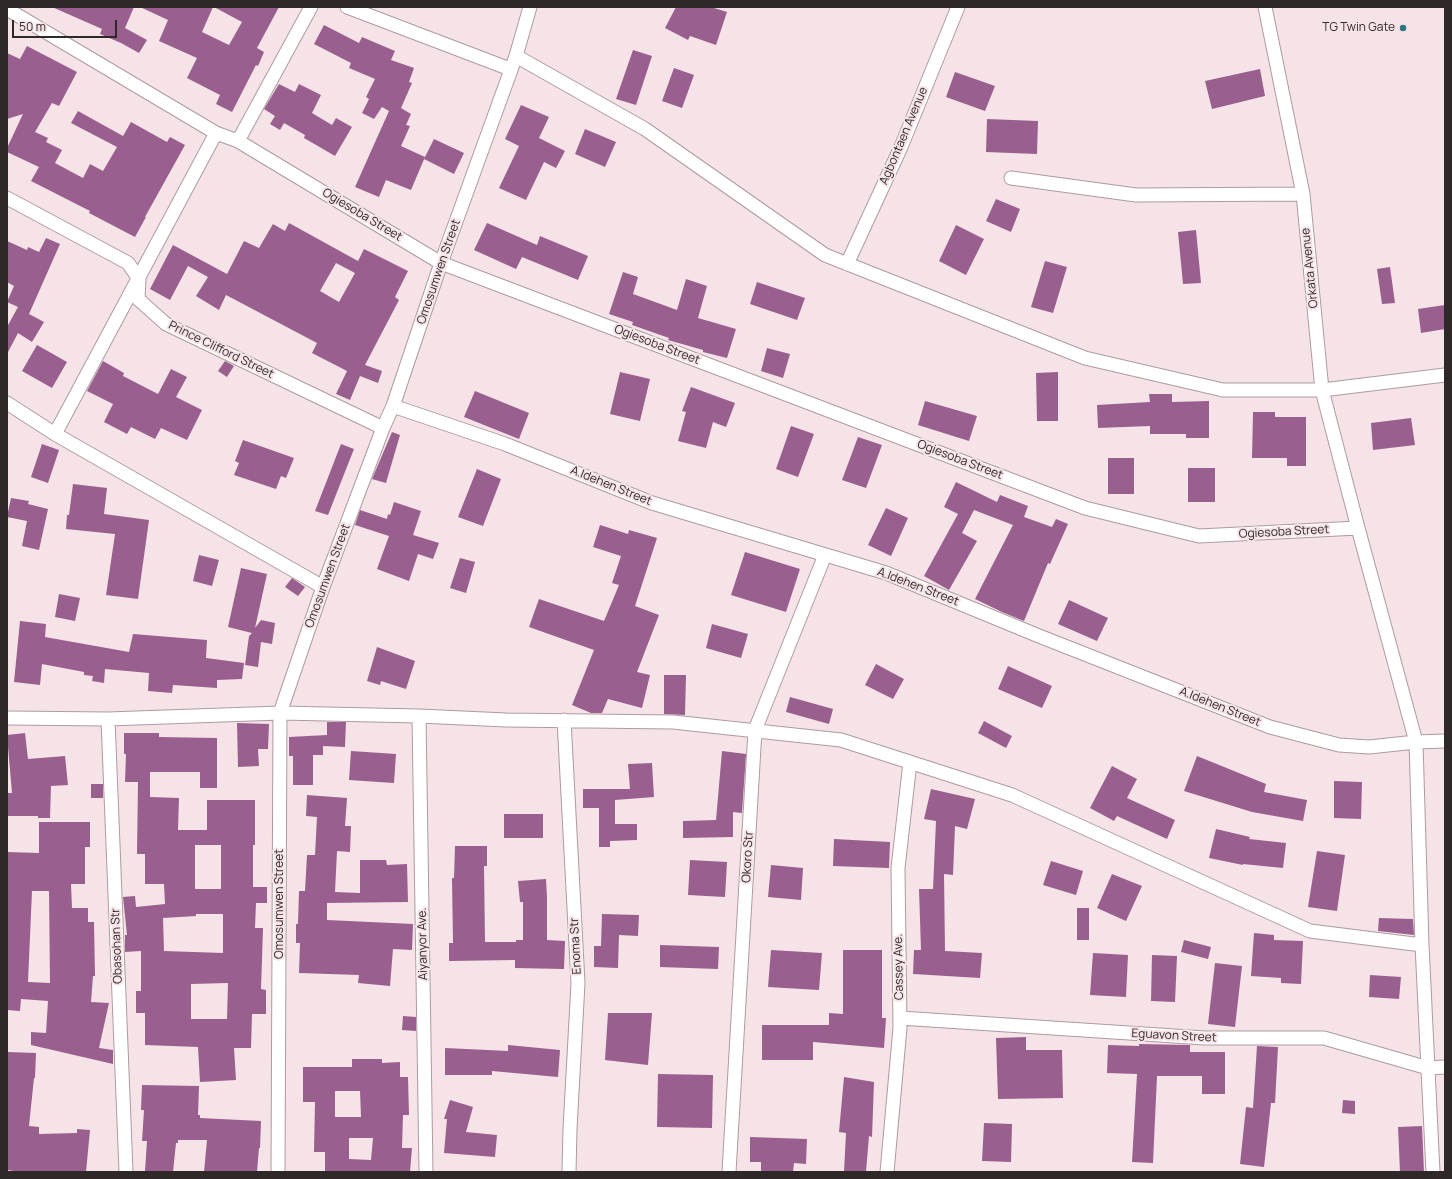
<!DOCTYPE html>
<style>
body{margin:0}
#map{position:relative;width:1452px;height:1179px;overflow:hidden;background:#f6e3e7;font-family:Manrope,sans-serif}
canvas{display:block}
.frame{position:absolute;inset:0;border:8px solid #2f2829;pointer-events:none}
.scale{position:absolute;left:12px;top:20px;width:105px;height:18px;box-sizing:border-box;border:2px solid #2f2829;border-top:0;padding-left:5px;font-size:12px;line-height:14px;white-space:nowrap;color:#2f2829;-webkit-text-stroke:3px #f6e3e7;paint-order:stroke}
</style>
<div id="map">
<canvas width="1452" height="1179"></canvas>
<div class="frame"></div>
<div class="scale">50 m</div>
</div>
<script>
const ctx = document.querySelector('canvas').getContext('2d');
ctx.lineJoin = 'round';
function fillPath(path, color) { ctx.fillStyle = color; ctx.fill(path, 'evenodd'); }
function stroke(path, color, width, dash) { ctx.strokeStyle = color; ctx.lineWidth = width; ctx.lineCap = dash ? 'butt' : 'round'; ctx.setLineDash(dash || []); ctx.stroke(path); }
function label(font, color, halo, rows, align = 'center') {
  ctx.font = font + ' Manrope,sans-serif'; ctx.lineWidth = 4; ctx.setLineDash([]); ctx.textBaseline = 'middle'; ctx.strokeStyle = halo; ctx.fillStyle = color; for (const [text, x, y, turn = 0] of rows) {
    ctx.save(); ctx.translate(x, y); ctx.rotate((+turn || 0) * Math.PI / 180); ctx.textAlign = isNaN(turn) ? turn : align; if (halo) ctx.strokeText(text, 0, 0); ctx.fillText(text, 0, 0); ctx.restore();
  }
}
fillPath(new Path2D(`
 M 52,7 L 134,7 L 125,28 L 147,40 L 139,53 L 121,43 L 100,34 L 102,29 Z
 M 140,7 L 213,7 L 202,32 L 229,45 L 242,22 L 214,7 L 279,7 L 257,48 L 264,52 L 258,66 L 256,65 L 232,112 L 216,104 L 220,95 L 187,78 L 197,58 L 159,41 L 168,20 Z
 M 676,7 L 711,7 L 727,12 L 716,45 L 690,36 L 688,40 L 665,28 Z
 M 324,25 L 359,43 L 362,37 L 395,51 L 391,60 L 414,68 L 409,82 L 412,83 L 401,108 L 411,114 L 406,125 L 410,126 L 401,146 L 425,157 L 411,190 L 386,180 L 379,197 L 355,187 L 389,111 L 382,107 L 374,119 L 362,113 L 369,99 L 366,97 L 375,79 L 349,68 L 351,63 L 314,44 Z
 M 27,46 L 77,72 L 59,106 L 52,103 L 35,132 L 48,138 L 46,142 L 62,150 L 55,163 L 83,178 L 90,164 L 103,171 L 117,147 L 71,123 L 78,111 L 123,136 L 131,122 L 167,142 L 170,137 L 185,145 L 145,217 L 146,217 L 135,237 L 89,213 L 90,211 L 31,181 L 39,167 L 7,152 L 7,148 L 23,114 L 7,119 L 7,53 L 20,59 Z
 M 633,50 L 652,56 L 636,105 L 616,99 Z
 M 674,68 L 694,75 L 682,108 L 662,101 Z
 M 1260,69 L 1265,96 L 1212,109 L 1205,81 Z
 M 955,72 L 995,86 L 985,111 L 946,97 Z
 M 279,84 L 295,92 L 299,84 L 321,95 L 312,113 L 332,125 L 336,118 L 352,127 L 335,156 L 304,138 L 305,135 L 284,123 L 280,130 L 270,124 L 275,116 L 264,109 Z
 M 521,105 L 549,117 L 539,138 L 565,151 L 556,168 L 544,162 L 526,200 L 499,188 L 519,146 L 505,139 Z
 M 987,119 L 1038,121 L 1037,154 L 986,152 Z
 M 585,129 L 616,142 L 605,167 L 575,154 Z
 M 434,139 L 464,153 L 454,174 L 424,159 Z
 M 996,199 L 1020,209 L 1011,232 L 986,221 Z
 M 289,223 L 358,261 L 364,249 L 408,271 L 395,297 L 399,300 L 365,365 L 382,371 L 378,383 L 360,376 L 350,400 L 336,394 L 347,371 L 312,353 L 317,343 L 226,295 L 219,310 L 196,296 L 208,277 L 188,266 L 170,300 L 150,289 L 173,245 L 227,274 L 244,241 L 259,248 L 273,224 L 285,231 ZM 336,263 L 355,273 L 339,302 L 320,291 Z
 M 487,223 L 537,245 L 540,236 L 588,256 L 578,280 L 522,257 L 516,269 L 474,250 Z
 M 956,225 L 984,239 L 966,275 L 939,261 Z
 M 1196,230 L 1201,283 L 1183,284 L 1178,232 Z
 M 46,238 L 60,244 L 29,314 L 44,322 L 32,342 L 18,333 L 7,354 L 7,327 L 18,307 L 7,302 L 14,286 L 7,282 L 7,241 L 27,250 L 28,247 L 39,252 Z
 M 1045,261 L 1067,267 L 1053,313 L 1031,307 Z
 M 1390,267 L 1395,303 L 1382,304 L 1377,269 Z
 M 623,272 L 638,277 L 633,294 L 677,310 L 686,279 L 707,286 L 698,318 L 736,329 L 727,358 L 703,352 L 703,350 L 668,340 L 669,338 L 632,325 L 633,322 L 609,314 Z
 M 757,282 L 805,298 L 797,320 L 750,304 Z
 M 1445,305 L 1445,329 L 1421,333 L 1418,309 Z
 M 37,345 L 67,362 L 52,388 L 22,371 Z
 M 767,348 L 790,354 L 783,378 L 761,371 Z
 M 103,361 L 124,373 L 123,376 L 158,394 L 171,369 L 187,377 L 176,397 L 202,410 L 187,440 L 161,428 L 155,439 L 131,427 L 127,434 L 104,422 L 113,404 L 87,391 Z
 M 225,361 L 234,366 L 227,377 L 218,371 Z
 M 620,372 L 650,379 L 640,421 L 610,414 Z
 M 1058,372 L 1058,421 L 1037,421 L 1036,373 Z
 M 691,387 L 735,403 L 726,427 L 713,422 L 706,448 L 678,441 L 686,412 L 682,411 Z
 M 475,391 L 529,413 L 519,439 L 464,417 Z
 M 1149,394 L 1172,394 L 1172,402 L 1209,401 L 1209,438 L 1186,438 L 1186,434 L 1150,434 L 1150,426 L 1098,428 L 1097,405 L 1150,402 Z
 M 925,401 L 977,416 L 969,441 L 918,425 Z
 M 1253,412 L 1275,412 L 1275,417 L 1306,417 L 1306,466 L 1287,466 L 1287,458 L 1252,458 Z
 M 1411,418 L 1415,445 L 1373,450 L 1371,423 Z
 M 791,426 L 814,434 L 798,477 L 776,469 Z
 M 392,432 L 400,435 L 386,483 L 372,479 Z
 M 858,437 L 882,445 L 866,488 L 842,480 Z
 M 243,440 L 294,458 L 286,478 L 281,476 L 276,489 L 234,475 L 239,463 L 235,461 Z
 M 42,444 L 59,450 L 48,483 L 31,477 Z
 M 341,444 L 354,449 L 328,515 L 315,511 Z
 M 1108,458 L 1134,458 L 1134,494 L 1108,494 Z
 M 1188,468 L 1215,468 L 1215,502 L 1188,502 Z
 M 477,469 L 501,479 L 483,526 L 458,517 Z
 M 956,482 L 997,502 L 1000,495 L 1028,506 L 1024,517 L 1052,527 L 1056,519 L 1068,524 L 1050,564 L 1048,563 L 1024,621 L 1002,612 L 975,599 L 1013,525 L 974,510 L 962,533 L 977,541 L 949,590 L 924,576 L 958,514 L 944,507 Z
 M 73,484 L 107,488 L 104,514 L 149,520 L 138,599 L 106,595 L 115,534 L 66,529 L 67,515 L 69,515 Z
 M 11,498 L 29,501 L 28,504 L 48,509 L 39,550 L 22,546 L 27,521 L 7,517 Z
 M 394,502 L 421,511 L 413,535 L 439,543 L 433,559 L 418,554 L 409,581 L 377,569 L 389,536 L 355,525 L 360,510 L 387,519 L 388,514 L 390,515 Z
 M 886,508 L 908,518 L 891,556 L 868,545 Z
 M 600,525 L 628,534 L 629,530 L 657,538 L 635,606 L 659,615 L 637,672 L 650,675 L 642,708 L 608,699 L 602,713 L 591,713 L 572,705 L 594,650 L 529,627 L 539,599 L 604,621 L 619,585 L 612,583 L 621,556 L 593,547 Z
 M 745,552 L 800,569 L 786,612 L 731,595 Z
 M 199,555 L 219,560 L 212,586 L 193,581 Z
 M 460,558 L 475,562 L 466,593 L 450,588 Z
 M 241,568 L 267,574 L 255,628 L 261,620 L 275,623 L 272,644 L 261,642 L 258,667 L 245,665 L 249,636 L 252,633 L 228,627 Z
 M 292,578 L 305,587 L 298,596 L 285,587 Z
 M 59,594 L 80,598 L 75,621 L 55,617 Z
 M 1069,600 L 1108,618 L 1097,641 L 1058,624 Z
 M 20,621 L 46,624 L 45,637 L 129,652 L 133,634 L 207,640 L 206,658 L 244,663 L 242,679 L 217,680 L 217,688 L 173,685 L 172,693 L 148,691 L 149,673 L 105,669 L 104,683 L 92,681 L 93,676 L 84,675 L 84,672 L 42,664 L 40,685 L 14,682 Z
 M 712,624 L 748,634 L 741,658 L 706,648 Z
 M 377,647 L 415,661 L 406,689 L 381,681 L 380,685 L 367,681 Z
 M 876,664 L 904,679 L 893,699 L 865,685 Z
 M 1008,666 L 1052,686 L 1042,708 L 998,689 Z
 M 664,675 L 686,675 L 685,715 L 664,714 Z
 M 790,697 L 833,709 L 829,724 L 786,712 Z
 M 984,721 L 1012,736 L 1006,748 L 978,733 Z
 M 327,722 L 346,722 L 345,747 L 323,746 L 323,755 L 313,755 L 313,785 L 293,785 L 293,756 L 289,756 L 289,737 L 327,735 Z
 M 237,723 L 269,724 L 268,749 L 258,749 L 259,766 L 238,767 Z
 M 25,733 L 28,759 L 65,756 L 68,785 L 51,786 L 50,818 L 38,818 L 38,816 L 7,816 L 7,793 L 12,793 L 7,735 Z
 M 124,733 L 159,733 L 159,737 L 217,738 L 217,788 L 200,788 L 200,772 L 150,772 L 150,797 L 179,798 L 178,830 L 207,830 L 207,800 L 255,800 L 255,845 L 253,845 L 253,887 L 267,887 L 267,903 L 256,903 L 255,928 L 263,928 L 261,989 L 266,990 L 266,1014 L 252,1014 L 251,1048 L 234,1048 L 236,1080 L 200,1082 L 198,1047 L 145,1045 L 145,1013 L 136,1013 L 136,991 L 141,991 L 141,951 L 125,952 L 125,935 L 127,935 L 123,897 L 135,896 L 136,907 L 165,904 L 164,884 L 145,884 L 145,854 L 137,854 L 138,782 L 125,782 L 126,754 L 124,754 ZM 195,845 L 221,845 L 221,889 L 195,889 ZM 196,914 L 223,914 L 223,953 L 164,951 L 163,918 L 196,916 ZM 228,983 L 227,1019 L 191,1019 L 191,984 Z
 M 351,751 L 396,754 L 394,783 L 349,780 Z
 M 722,751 L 746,754 L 742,813 L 733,812 L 733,837 L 683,838 L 683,821 L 716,820 Z
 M 1197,756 L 1266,784 L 1264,792 L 1307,800 L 1303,821 L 1252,812 L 1184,791 Z
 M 652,763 L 654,797 L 615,800 L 615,824 L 637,824 L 637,840 L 610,841 L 610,847 L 599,847 L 599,808 L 583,808 L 583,789 L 630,789 L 628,764 Z
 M 1112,766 L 1137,779 L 1127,798 L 1175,820 L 1167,839 L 1117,816 L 1114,821 L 1090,808 Z
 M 1334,781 L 1362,782 L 1361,819 L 1334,818 Z
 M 91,784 L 103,784 L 103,798 L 91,798 Z
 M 931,789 L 975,799 L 967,829 L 955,826 L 953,875 L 944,874 L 945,951 L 982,953 L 980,978 L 913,974 L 914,950 L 921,950 L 919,889 L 933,889 L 936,821 L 924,819 Z
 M 307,795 L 347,798 L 345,826 L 351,826 L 350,852 L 337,851 L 335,892 L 360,893 L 360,860 L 386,860 L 387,865 L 407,864 L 408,902 L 327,903 L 327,920 L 413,924 L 412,950 L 393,949 L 390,986 L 358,983 L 359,975 L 299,973 L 300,943 L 296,943 L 296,924 L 298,924 L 299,891 L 305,891 L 307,855 L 315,855 L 317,817 L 306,816 Z
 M 504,814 L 543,814 L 543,838 L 504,838 Z
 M 39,822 L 90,822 L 90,847 L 85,847 L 85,884 L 71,884 L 72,908 L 88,908 L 88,922 L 94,922 L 95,976 L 93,976 L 91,1002 L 109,1003 L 99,1048 L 113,1050 L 113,1064 L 31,1045 L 31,1032 L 46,1033 L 48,1001 L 21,999 L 20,1011 L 7,1010 L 7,852 L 39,853 ZM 32,891 L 49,891 L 50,983 L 28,982 Z
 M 1216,829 L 1250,837 L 1249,839 L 1286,843 L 1283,868 L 1243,864 L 1243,865 L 1209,858 Z
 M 834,839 L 890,842 L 889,868 L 833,866 Z
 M 455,846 L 487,846 L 487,866 L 484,866 L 485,942 L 516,942 L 516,940 L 523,940 L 523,902 L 520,902 L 518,881 L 546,879 L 547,897 L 547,940 L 565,941 L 564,969 L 515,968 L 515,960 L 449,961 L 449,943 L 453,943 L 452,878 L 454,878 Z
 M 1317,851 L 1345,855 L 1337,911 L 1308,907 Z
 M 690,860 L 727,862 L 725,897 L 688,895 Z
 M 1051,861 L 1083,871 L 1076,895 L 1043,885 Z
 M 771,865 L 803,868 L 801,900 L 768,897 Z
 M 1112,874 L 1142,886 L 1126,921 L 1097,908 Z
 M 1077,908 L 1089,908 L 1089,940 L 1077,940 Z
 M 602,914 L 639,915 L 638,936 L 619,935 L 618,968 L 594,967 L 594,946 L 601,946 Z
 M 1379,918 L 1413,919 L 1414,935 L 1378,931 Z
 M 1254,933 L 1274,935 L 1274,940 L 1303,941 L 1301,984 L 1281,983 L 1281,978 L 1251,976 Z
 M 1184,940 L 1211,947 L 1208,959 L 1181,952 Z
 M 660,945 L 719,947 L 718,969 L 660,967 Z
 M 771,950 L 822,953 L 819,990 L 768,987 Z
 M 843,950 L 882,950 L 882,1018 L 886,1018 L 884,1048 L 813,1042 L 813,1060 L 762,1060 L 762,1025 L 829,1025 L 829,1013 L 843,1014 Z
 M 1093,953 L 1128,955 L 1126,997 L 1090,995 Z
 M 1152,955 L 1177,956 L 1175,1002 L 1151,1001 Z
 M 1215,963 L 1242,966 L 1235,1027 L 1208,1024 Z
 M 1370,975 L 1401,977 L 1399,999 L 1369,997 Z
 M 608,1013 L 652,1013 L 648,1065 L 605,1060 Z
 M 403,1016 L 416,1017 L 416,1031 L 402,1030 Z
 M 1026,1037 L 1026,1050 L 1062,1050 L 1063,1098 L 998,1099 L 996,1038 Z
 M 1139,1044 L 1190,1045 L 1190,1052 L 1225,1052 L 1225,1094 L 1202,1094 L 1202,1076 L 1157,1076 L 1153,1163 L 1132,1162 L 1137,1074 L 1107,1073 L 1108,1045 L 1139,1046 Z
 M 508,1045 L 560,1050 L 558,1077 L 492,1071 L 492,1075 L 445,1075 L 445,1048 L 508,1051 Z
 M 1257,1046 L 1278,1047 L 1275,1103 L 1271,1103 L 1264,1167 L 1240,1164 L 1246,1107 L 1253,1108 Z
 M 7,1052 L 36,1053 L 35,1078 L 34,1078 L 29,1126 L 39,1127 L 39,1134 L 77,1133 L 77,1129 L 90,1130 L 86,1172 L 21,1172 L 7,1170 Z
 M 352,1059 L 382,1059 L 382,1063 L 400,1062 L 400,1077 L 408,1077 L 409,1115 L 403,1115 L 402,1148 L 412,1148 L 410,1172 L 325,1172 L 325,1152 L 314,1152 L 315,1102 L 303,1102 L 303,1067 L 352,1067 ZM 335,1091 L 360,1091 L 361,1117 L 335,1117 ZM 349,1138 L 373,1138 L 371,1160 L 349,1159 Z
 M 658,1074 L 713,1075 L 712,1128 L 657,1127 Z
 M 844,1077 L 874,1082 L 872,1137 L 869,1136 L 866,1172 L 844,1172 L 846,1133 L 839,1132 Z
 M 142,1085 L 199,1086 L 198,1115 L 200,1115 L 200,1118 L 261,1121 L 260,1148 L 259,1148 L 257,1172 L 204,1172 L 207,1140 L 178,1140 L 178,1143 L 176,1143 L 173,1172 L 145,1171 L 147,1141 L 142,1141 L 144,1110 L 141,1110 Z
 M 450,1100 L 473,1107 L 466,1132 L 497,1135 L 495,1157 L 444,1153 L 447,1119 L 444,1119 Z
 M 1343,1100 L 1355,1101 L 1355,1114 L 1342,1113 Z
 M 984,1123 L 1012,1124 L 1011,1162 L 982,1161 Z
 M 1422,1126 L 1424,1172 L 1400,1172 L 1398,1127 Z
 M 750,1137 L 807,1139 L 806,1164 L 794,1163 L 793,1172 L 761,1172 L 761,1162 L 750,1162 Z`), '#995f8e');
const minor = new Path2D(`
 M 347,7 L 510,69
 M 1265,7 L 1303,194 L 1322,390 L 1358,528 L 1416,742 L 1422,945 L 1433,1172
 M 7,9 L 216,133 L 238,141 L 441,263 L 1085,508 L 1199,536 L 1358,528
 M 516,56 L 645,129 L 825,255 L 1085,358 L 1223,390 L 1322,390 L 1445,375
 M 238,141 L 311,7
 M 1011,178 L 1136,195 L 1303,194
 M 7,198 L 128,263 L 139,279 L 138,299 L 166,324 L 383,428
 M 847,264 L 901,147 L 958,7
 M 7,403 L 55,434 L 323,587
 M 393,406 L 505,444 L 652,503 L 886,573 L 1039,636 L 1270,727 L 1339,745 L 1369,747 L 1416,742 L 1445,741
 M 55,434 L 216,133
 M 419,716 L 426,1172
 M 7,718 L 108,719 L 280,713 L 419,716 L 506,720 L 673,722 L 841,740 L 1012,795 L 1310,931 L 1422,945
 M 108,719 L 126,1172
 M 564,720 L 578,983 L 570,1129 L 569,1172
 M 900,1018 L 1205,1038 L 1324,1038 L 1428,1068 L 1445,1067
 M 278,1172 L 280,713 L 323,587 L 383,428 L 393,406 L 441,263 L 516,56 L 530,7
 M 729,1172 L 755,730 L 825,555
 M 887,1172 L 900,1028 L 898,868 L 910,762`);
stroke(minor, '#ad9b9f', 15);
stroke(minor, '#fff', 13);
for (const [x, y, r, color] of [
 [1403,28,4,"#307584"]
]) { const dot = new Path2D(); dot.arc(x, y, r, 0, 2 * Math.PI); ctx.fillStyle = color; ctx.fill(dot); stroke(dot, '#f6e3e7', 1.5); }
label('12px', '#2f2829', '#f6e3e7', [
 ["TG Twin Gate",1395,28]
], 'right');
label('12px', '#2f2829', '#f6e3e7', [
 ["Agbontaen Avenue",904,136,-67],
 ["Ogiesoba Street",362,215,31],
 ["Orkata Avenue",1310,268,-96],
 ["Omosumwen Street",439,272,-71],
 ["Ogiesoba Street",657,345,21],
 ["Prince Clifford Street",221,350,26],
 ["Ogiesoba Street",960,460,21],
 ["A.Idehen Street",611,486,22],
 ["Ogiesoba Street",1284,532,-3],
 ["Omosumwen Street",328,576,-70],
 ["A.Idehen Street",918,587,21],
 ["A.Idehen Street",1220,707,22],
 ["Okoro Str",748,857,-87],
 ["Omosumwen Street",280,904,-90],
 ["Aiyanyor Ave.",423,944,-91],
 ["Obasohan Str",117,946,-92],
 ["Enoma Str",576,946,-93],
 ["Cassey Ave.",899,967,-91],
 ["Eguavon Street",1174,1036,3]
]);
</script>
